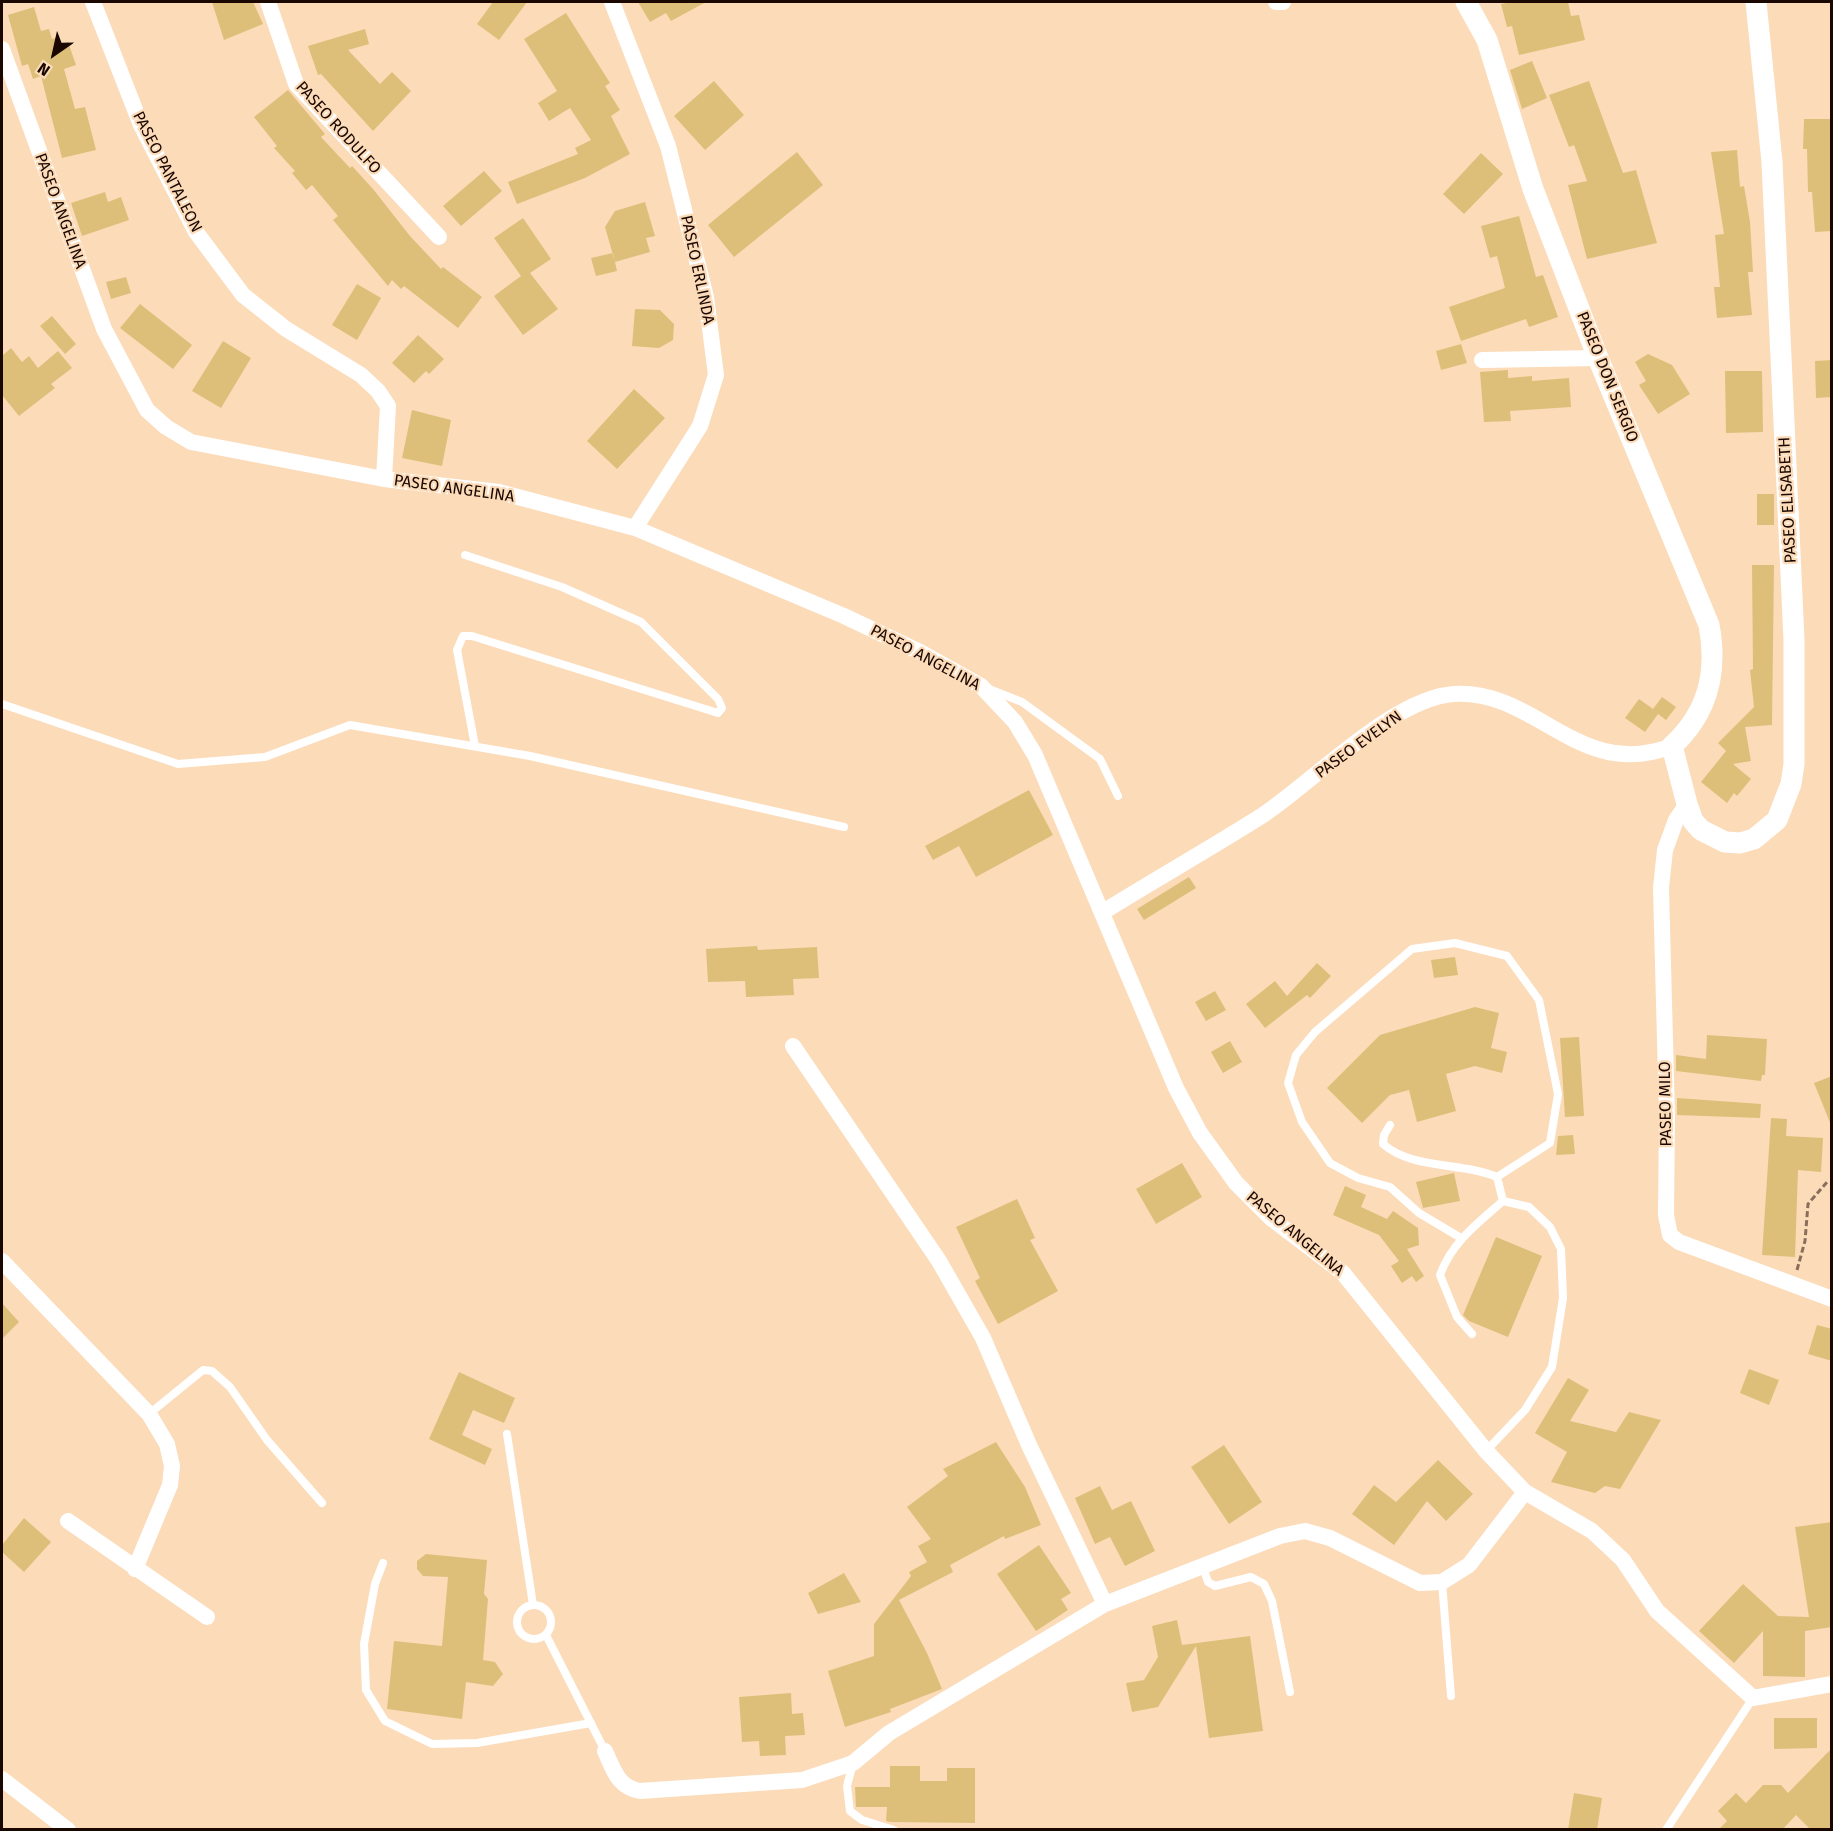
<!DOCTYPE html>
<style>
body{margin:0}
#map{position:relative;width:1833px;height:1831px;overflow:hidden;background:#fcdbb9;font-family:"Fira Sans",sans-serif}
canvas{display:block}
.frame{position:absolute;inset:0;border:3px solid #190700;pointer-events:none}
.north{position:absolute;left:24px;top:24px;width:60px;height:60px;-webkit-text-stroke:4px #fcdbb9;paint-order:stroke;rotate:214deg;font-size:16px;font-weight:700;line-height:24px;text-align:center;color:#190700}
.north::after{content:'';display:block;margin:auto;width:21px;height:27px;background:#190700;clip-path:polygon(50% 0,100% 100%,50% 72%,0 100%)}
</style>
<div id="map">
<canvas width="1833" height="1831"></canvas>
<div class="frame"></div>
<div class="north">N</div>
</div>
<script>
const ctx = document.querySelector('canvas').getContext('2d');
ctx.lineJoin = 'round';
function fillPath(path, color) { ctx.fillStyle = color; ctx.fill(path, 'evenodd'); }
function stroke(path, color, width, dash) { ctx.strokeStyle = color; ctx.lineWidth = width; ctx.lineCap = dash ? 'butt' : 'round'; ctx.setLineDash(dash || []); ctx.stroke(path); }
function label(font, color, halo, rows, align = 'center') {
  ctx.font = font + ' "Fira Sans",sans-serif'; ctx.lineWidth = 4.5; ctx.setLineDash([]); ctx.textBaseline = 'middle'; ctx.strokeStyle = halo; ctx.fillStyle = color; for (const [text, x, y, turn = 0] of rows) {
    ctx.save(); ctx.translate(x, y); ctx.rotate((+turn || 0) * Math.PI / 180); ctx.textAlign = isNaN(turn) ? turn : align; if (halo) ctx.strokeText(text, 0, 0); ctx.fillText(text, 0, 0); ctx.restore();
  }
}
fillPath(new Path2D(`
 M 212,2 L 253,2 L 263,24 L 224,40 Z
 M 493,2 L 527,2 L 499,40 L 477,24 Z
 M 638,2 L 706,2 L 671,21 L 666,13 L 650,22 Z
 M 1512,2 L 1568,2 L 1571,16 L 1579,15 L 1585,40 L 1519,55 L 1512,26 L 1507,27 L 1501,4 Z
 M 34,7 L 41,31 L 49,29 L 52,39 L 58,37 L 61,45 L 68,42 L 76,65 L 64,69 L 75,109 L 85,107 L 96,150 L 62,158 L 41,76 L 33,79 L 28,64 L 22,66 L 8,15 Z
 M 566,13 L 610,83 L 605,86 L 620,110 L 611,116 L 630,154 L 585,178 L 517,204 L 508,182 L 578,154 L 575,148 L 591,140 L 570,108 L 549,121 L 538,103 L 557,91 L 524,39 Z
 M 365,29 L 369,44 L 348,50 L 380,84 L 392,72 L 411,91 L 373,131 L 321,74 L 318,75 L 308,46 Z
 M 1532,61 L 1547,98 L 1522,109 L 1510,70 Z
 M 714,81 L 744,115 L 705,150 L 674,116 Z
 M 1589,81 L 1623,173 L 1636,170 L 1657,243 L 1587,259 L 1568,185 L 1587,181 L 1574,145 L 1569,147 L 1549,95 Z
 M 288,90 L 325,134 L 321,137 L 350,168 L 352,166 L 373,189 L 410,236 L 441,269 L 443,267 L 482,297 L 458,328 L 404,286 L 401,289 L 392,280 L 388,286 L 333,220 L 338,216 L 312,185 L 306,190 L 292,173 L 295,171 L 274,148 L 277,146 L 254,117 Z
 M 1804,119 L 1832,119 L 1832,231 L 1815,232 L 1812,192 L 1808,192 L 1807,149 L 1803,149 Z
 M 1737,150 L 1740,187 L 1744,186 L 1750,222 L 1753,272 L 1748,272 L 1752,315 L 1717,318 L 1714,287 L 1720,287 L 1715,235 L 1724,234 L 1711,152 Z
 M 797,152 L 823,185 L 734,257 L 708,225 Z
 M 1481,153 L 1503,174 L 1464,214 L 1443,194 Z
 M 484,171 L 502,191 L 461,226 L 443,206 Z
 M 105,192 L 108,202 L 121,197 L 129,220 L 82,236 L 71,203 Z
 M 645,202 L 655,236 L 646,238 L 650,252 L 615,262 L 605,227 L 615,211 Z
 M 1519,216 L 1536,277 L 1543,275 L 1558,317 L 1529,327 L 1526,319 L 1461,341 L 1449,307 L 1505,288 L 1497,256 L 1490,258 L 1481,226 Z
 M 523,218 L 551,259 L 530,273 L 558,309 L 523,335 L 494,296 L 521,276 L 494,238 Z
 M 613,253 L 617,271 L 596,276 L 591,258 Z
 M 126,277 L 131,293 L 111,299 L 106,282 Z
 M 357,284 L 381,298 L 357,340 L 332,325 Z
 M 140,304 L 192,345 L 173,369 L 120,328 Z
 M 635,309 L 660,310 L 674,324 L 673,340 L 659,348 L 632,346 Z
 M 52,316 L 76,344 L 65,354 L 40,326 Z
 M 418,335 L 444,359 L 429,374 L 426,371 L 414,383 L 392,363 Z
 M 223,341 L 251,358 L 221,408 L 192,391 Z
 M 1461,344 L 1467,363 L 1441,370 L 1436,351 Z
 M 11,348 L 22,362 L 29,356 L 38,368 L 58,351 L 72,368 L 51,384 L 55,388 L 19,416 L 2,395 L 2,356 Z
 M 1648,354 L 1672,365 L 1690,394 L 1658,414 L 1639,385 L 1646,381 L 1635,362 Z
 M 1832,360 L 1832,397 L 1816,398 L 1815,361 Z
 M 1508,370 L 1508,378 L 1532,376 L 1532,381 L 1569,378 L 1571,407 L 1510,411 L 1511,421 L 1484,422 L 1480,372 Z
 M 1725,371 L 1762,371 L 1763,432 L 1726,433 Z
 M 634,389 L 665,418 L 617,469 L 587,441 Z
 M 412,410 L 451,420 L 442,466 L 402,458 Z
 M 1757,494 L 1774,494 L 1774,525 L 1757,525 Z
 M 1752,565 L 1774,565 L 1772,725 L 1745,727 L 1751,761 L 1733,764 L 1751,779 L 1737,796 L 1734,793 L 1727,803 L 1701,782 L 1726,751 L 1718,743 L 1754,707 L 1750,670 L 1753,669 Z
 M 1662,697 L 1676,707 L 1666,720 L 1658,714 L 1645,732 L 1625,718 L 1639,699 L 1653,709 Z
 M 1029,790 L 1053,835 L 976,877 L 959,846 L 933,860 L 925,846 Z
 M 1189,877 L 1196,888 L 1144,920 L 1137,909 Z
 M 757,946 L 758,950 L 817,947 L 819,978 L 793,979 L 794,995 L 746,997 L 745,981 L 708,982 L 706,949 Z
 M 1455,957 L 1458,975 L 1434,978 L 1431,960 Z
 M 1317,963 L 1331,976 L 1310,998 L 1307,995 L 1265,1028 L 1246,1004 L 1275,981 L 1287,996 Z
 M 1215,991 L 1226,1010 L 1206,1021 L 1195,1002 Z
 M 1475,1007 L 1499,1013 L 1491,1048 L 1507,1052 L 1502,1073 L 1475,1066 L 1446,1074 L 1456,1111 L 1417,1122 L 1409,1090 L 1390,1095 L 1362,1123 L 1327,1088 L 1380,1035 Z
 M 1707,1035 L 1767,1039 L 1765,1075 L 1762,1075 L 1761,1081 L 1676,1071 L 1676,1055 L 1706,1059 Z
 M 1579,1037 L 1584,1116 L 1565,1117 L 1560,1038 Z
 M 1230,1041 L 1242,1062 L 1223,1073 L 1211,1052 Z
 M 1832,1076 L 1832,1124 L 1831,1125 L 1814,1083 Z
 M 1677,1098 L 1761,1104 L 1760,1118 L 1677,1115 Z
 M 1771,1118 L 1787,1119 L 1786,1136 L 1823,1138 L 1821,1172 L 1798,1170 L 1795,1257 L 1762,1255 Z
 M 1573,1135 L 1575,1154 L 1556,1155 L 1558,1136 Z
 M 1182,1163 L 1202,1197 L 1156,1224 L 1136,1189 Z
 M 1454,1173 L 1460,1201 L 1423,1208 L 1416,1182 Z
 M 1345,1186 L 1366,1195 L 1361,1207 L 1387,1219 L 1393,1211 L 1418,1228 L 1419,1245 L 1407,1249 L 1424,1276 L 1416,1282 L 1412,1276 L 1402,1283 L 1391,1266 L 1399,1261 L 1379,1235 L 1333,1215 Z
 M 1017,1199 L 1035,1238 L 1030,1240 L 1058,1291 L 998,1324 L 975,1281 L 980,1278 L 956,1227 Z
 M 1496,1237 L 1542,1256 L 1508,1337 L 1469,1321 L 1463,1315 Z
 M 2,1303 L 19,1322 L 2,1339 Z
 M 1817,1325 L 1832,1329 L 1832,1361 L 1808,1354 Z
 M 1749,1369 L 1779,1380 L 1769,1405 L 1740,1393 Z
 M 459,1372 L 515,1398 L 504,1423 L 473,1410 L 462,1435 L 492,1449 L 485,1465 L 429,1439 Z
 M 1568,1378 L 1589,1390 L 1570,1421 L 1616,1432 L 1629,1412 L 1661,1420 L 1620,1489 L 1605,1486 L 1595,1493 L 1551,1482 L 1567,1452 L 1535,1433 Z
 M 996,1442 L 1025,1487 L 1041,1525 L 1005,1539 L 1004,1536 L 950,1565 L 953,1572 L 899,1600 L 927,1653 L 942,1689 L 890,1709 L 891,1712 L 845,1727 L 828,1671 L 874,1656 L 874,1624 L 911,1576 L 909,1572 L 927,1562 L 918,1546 L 931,1539 L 907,1507 L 948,1476 L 943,1469 Z
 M 1224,1445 L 1262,1502 L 1229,1524 L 1191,1467 Z
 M 1438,1460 L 1473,1494 L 1446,1521 L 1427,1501 L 1394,1545 L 1352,1514 L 1374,1485 L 1396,1502 Z
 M 1100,1486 L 1112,1510 L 1131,1501 L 1155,1551 L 1125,1566 L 1110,1537 L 1095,1544 L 1075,1498 Z
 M 24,1518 L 51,1542 L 24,1572 L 2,1552 L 2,1545 Z
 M 1832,1522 L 1832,1627 L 1805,1631 L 1805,1677 L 1763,1676 L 1763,1631 L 1734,1663 L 1699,1631 L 1743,1584 L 1778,1616 L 1809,1617 L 1795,1527 Z
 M 1039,1545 L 1071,1593 L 1061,1599 L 1068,1610 L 1036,1631 L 997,1574 Z
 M 426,1554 L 487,1560 L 484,1594 L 488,1599 L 483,1660 L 495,1662 L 503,1674 L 493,1686 L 466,1682 L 462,1719 L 387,1709 L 394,1641 L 442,1646 L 448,1577 L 423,1576 L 417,1569 L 417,1561 Z
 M 844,1573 L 861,1602 L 818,1614 L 808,1593 Z
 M 1177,1620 L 1182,1645 L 1250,1636 L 1263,1731 L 1209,1738 L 1196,1646 L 1158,1707 L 1132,1712 L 1126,1683 L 1144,1680 L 1158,1657 L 1152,1626 Z
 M 791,1693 L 792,1714 L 803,1713 L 805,1735 L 785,1736 L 786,1755 L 760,1756 L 759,1741 L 742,1742 L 739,1697 Z
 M 1774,1718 L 1817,1718 L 1817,1748 L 1774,1749 Z
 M 1832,1748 L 1832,1830 L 1811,1830 L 1796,1815 L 1782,1830 L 1718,1830 L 1727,1821 L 1718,1811 L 1736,1793 L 1746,1803 L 1763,1785 L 1781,1785 L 1788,1793 Z
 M 890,1766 L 920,1766 L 920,1781 L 947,1781 L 947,1768 L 975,1768 L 975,1823 L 890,1822 L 886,1821 L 887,1807 L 856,1807 L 855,1787 L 890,1787 Z
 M 1574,1793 L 1602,1798 L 1597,1830 L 1568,1830 Z`), '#debf79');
stroke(new Path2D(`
 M 1797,1270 L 1805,1241 L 1808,1204 L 1828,1181`), '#896f5b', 3, [6, 3]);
stroke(new Path2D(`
 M 465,555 L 562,587 L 641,622 L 718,699 L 722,708 L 718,713 L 472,636 L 463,636 L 457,650 L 475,746
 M 989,689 L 1022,702 L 1100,759 L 1118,796
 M 2,704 L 178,764 L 265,757 L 350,725 L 530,756 L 844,827
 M 1390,1125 L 1384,1135 L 1383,1144 C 1413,1170 1462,1162 1497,1177 L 1503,1201
 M 1461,1238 L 1419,1213 L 1390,1187 L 1358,1178 L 1330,1163 L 1302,1122 L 1288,1083 L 1296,1055 L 1315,1032 L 1412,949 L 1455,943 L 1507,956 L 1539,1000 L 1558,1094 L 1550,1143 L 1497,1177
 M 1472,1334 L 1457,1317 L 1440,1275 C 1452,1242 1478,1223 1503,1201 L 1529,1207 L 1550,1227 L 1561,1249 L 1563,1298 L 1552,1367 L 1525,1410 L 1486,1451
 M 149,1414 L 203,1370 L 212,1371 L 230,1387 L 267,1440 L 322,1503
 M 507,1434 L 533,1605
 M 383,1563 L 375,1584 L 364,1644 L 366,1690 L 385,1721 L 432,1744 L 477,1743 L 591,1723
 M 1203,1567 L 1208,1582 L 1215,1586 L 1251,1577 L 1264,1584 L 1272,1601 L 1290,1692
 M 1442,1582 L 1451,1696
 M517 1622a17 17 0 1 1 34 0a17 17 0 1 1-34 0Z
 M 546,1635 L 605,1751
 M 853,1763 L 847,1786 L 850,1811 L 862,1820 L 894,1830
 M 1666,1830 L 1753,1698`), '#fff', 8);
stroke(new Path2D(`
 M 93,2 L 141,125 L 196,232 L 243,295 L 286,329 L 361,375 L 378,391 L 388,406 L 384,479
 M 268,2 L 296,84 L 439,237
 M 612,2 L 668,146 L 706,297 L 716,375 L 700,426 L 635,528
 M 1276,2 L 1283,2
 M 2,49 L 104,329 L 147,410 L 166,427 L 191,442 L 384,479 L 499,492 L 635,528 L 844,616 L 920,652 L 981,686 L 1015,722 L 1035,755 L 1176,1088 L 1200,1133 L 1236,1183 L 1272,1219 L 1343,1273 L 1486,1451 L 1525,1492 L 1592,1531 L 1623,1560 L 1657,1611 L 1753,1698 L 1832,1684
 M 1482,360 L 1598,358
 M 1687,804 L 1676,820 L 1665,850 L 1661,888 L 1667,1116 L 1666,1215 L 1670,1235 L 1679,1242 L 1832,1299
 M 1103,912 C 1156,879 1211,848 1263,815 C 1314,781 1393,698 1454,694 C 1537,689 1579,782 1672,746
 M 793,1046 L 939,1261 L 983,1338 L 1029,1445 L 1105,1604
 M 2,1261 L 149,1414 L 167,1444 L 172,1466 L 170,1485 L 135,1569
 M 68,1521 L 207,1617
 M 605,1751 C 614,1771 618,1787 640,1791 L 802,1780 L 853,1763 L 889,1733 L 1105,1604 L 1280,1536 L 1305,1531 L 1330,1538 L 1420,1583 L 1442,1582 L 1469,1565 L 1525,1492
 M 2,1779 L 68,1830`), '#fff', 16);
stroke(new Path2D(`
 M 1466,2 L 1487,40 L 1533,189 L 1598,358 L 1709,625 C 1718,673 1708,713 1672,746 L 1687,804 L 1693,821 L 1701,830 L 1725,842 L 1740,843 L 1754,839 L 1777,820 L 1791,784 L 1794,764 L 1794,640 L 1772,162 L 1756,2`), '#fff', 21);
label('16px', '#190700', '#fcdbb9', [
 ["PASEO RODULFO",338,128,48],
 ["PASEO PANTALEON",167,172,63],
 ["PASEO ANGELINA",60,211,70],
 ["PASEO ERLINDA",697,270,78],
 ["PASEO DON SERGIO",1607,377,68],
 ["PASEO ANGELINA",454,489,8],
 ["PASEO ELISABETH",1788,500,-93],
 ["PASEO ANGELINA",925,658,28],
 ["PASEO EVELYN",1359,745,-36],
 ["PASEO MILO",1666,1104,-91],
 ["PASEO ANGELINA",1295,1234,40]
]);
</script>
